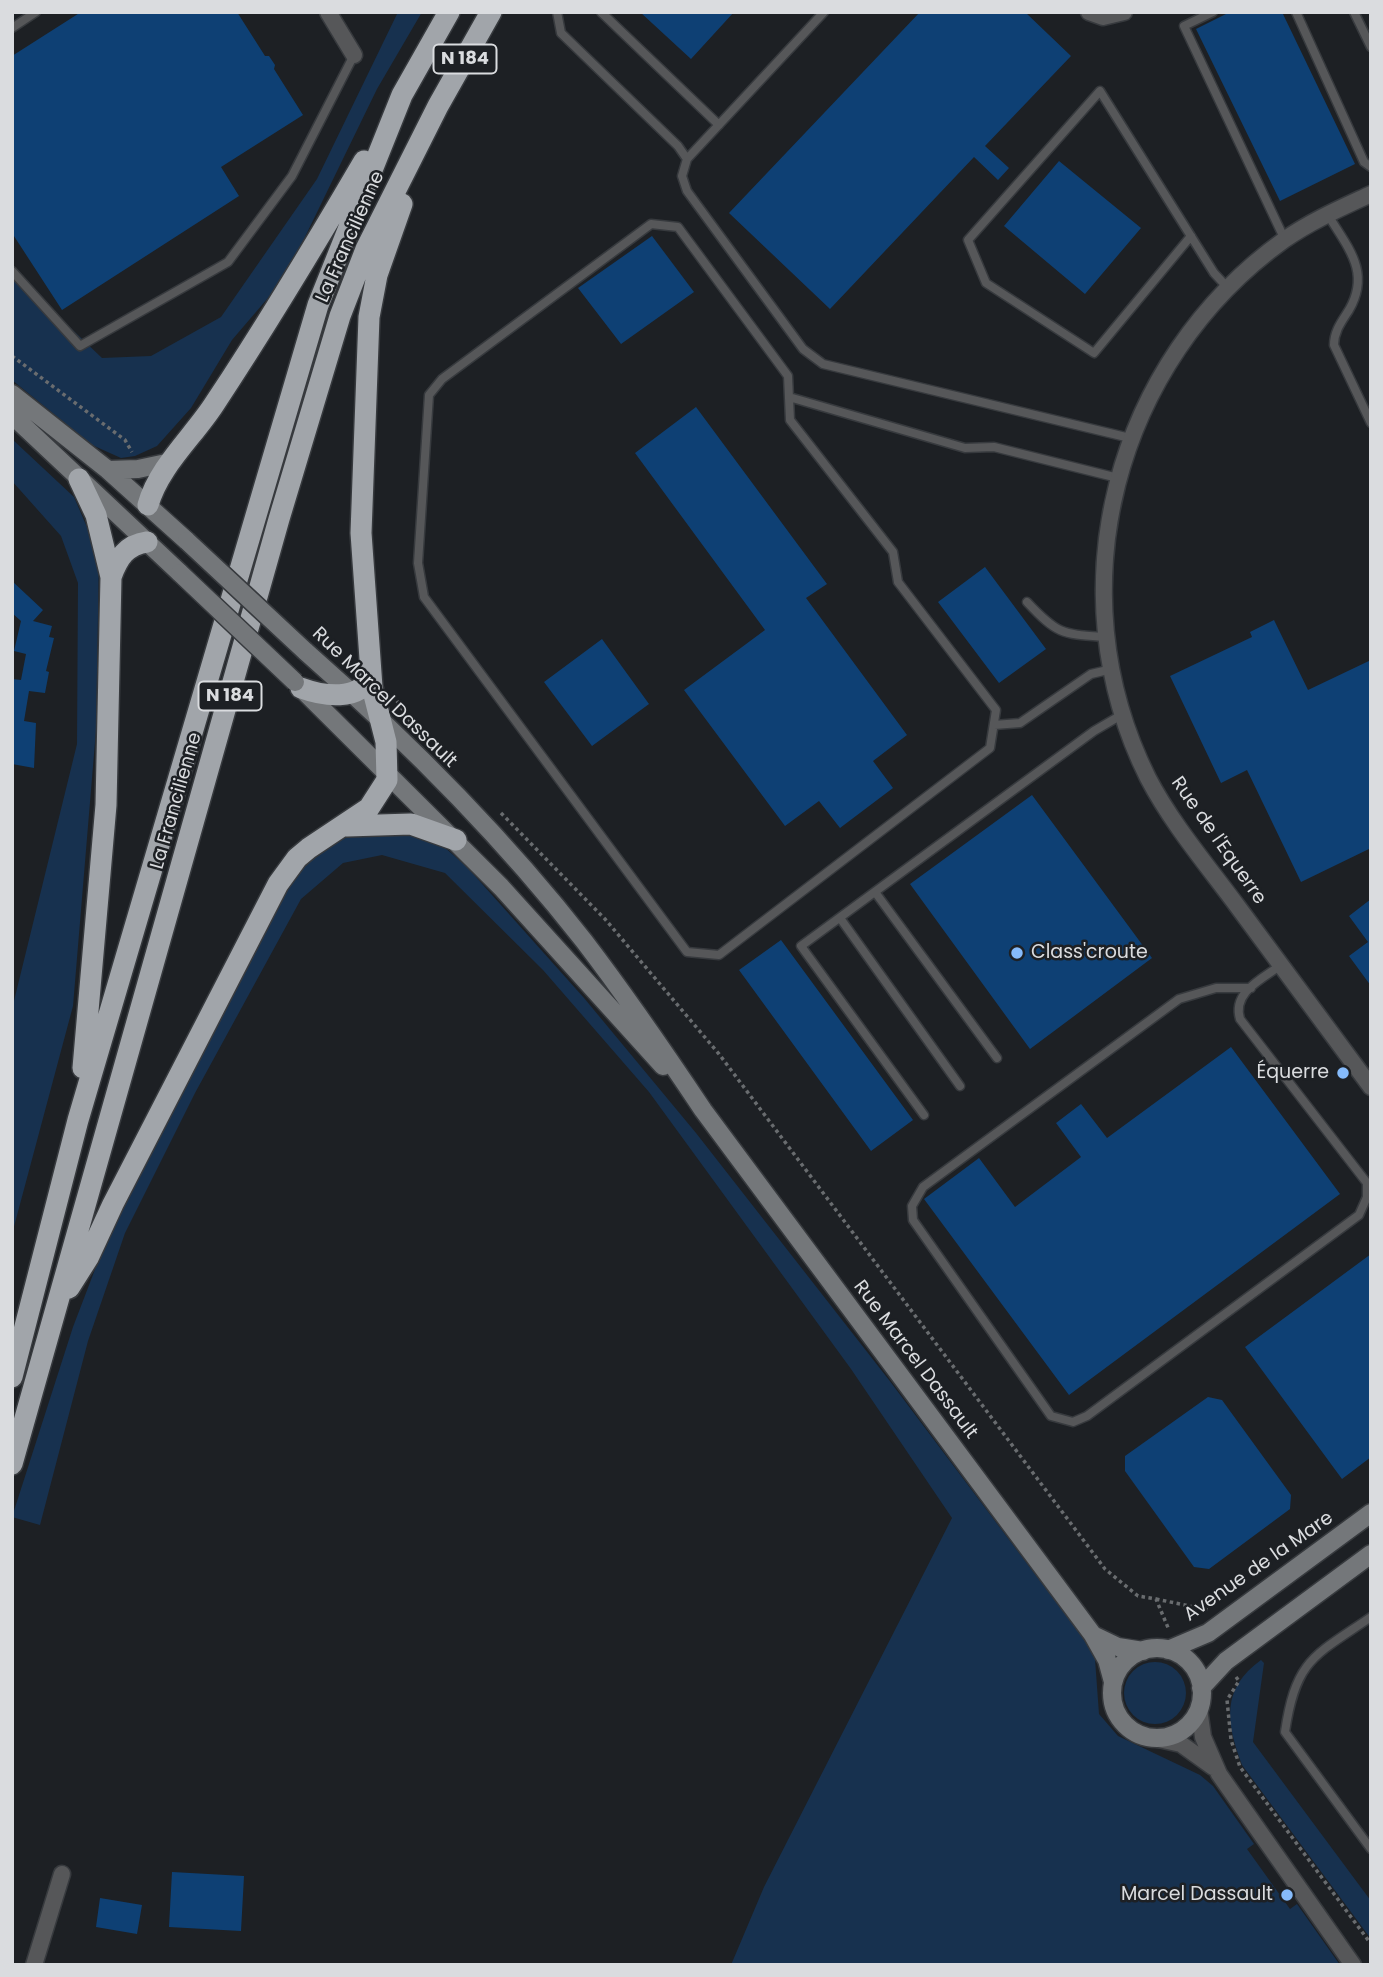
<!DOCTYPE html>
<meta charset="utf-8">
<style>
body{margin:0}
#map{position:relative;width:1383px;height:1977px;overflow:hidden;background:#1d2024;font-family:Poppins,sans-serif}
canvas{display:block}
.frame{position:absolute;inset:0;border:14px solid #dadcdf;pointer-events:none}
</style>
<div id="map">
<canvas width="1383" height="1977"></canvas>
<div class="frame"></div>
</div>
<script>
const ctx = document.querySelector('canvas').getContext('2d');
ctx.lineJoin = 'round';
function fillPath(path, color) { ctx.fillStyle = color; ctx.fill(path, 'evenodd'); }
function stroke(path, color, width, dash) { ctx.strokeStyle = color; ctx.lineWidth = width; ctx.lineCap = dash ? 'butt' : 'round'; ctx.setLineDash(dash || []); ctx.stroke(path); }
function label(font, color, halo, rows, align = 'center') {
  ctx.font = font + ' Poppins,sans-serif'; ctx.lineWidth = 5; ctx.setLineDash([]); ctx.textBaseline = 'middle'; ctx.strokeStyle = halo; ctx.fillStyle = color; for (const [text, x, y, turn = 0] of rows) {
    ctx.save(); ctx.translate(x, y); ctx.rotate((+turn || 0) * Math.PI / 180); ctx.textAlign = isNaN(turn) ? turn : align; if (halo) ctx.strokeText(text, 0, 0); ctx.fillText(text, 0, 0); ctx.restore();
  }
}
fillPath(new Path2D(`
 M 398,12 L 422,12 L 377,89 L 285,278 L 232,340 L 191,408 L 157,446 L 135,456 L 121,458 L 92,445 L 12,380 L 12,272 L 102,358 L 151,356 L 221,317 L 317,179 Z
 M 12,439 L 74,497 L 99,555 L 96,730 L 73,1006 L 12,1234 L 12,1009 L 77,744 L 78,583 L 61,536 L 12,481 Z
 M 365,831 L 414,835 L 443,846 L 467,867 L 584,998 L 696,1133 L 889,1380 L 1083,1638 L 1095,1659 L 1099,1714 L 1118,1736 L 1200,1775 L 1213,1786 L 1254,1844 L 1247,1849 L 1290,1909 L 1297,1904 L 1340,1965 L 731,1965 L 764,1887 L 952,1518 L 851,1369 L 649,1092 L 543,970 L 445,873 L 382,855 L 343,863 L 301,899 L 195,1093 L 125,1233 L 88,1341 L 40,1525 L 12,1517 L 73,1327 L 107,1238 L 281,898 C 307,860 321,844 365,831 Z
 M 1261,1660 L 1264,1663 L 1253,1742 L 1371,1901 L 1371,1939 L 1242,1765 C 1226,1722 1221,1689 1261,1660 Z
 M1124 1693a31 31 0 1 1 62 0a31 31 0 1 1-62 0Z`), '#17314f');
fillPath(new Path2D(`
 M 81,12 L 237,12 L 265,56 L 269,56 L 275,65 L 274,69 L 303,115 L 221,167 L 239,196 L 62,310 L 12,233 L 12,56 Z
 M 640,12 L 734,12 L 691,59 Z
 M 920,12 L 1025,12 L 1071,56 L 985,146 L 1009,168 L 998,180 L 974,157 L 830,309 L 729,213 Z
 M 1230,12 L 1282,12 L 1355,164 L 1280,201 L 1196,29 Z
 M 1059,161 L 1141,228 L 1085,294 L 1004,226 Z
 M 652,236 L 694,292 L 621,344 L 578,288 Z
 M 696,407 L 827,584 L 806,598 L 907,735 L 873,761 L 893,788 L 840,828 L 819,801 L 785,826 L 684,690 L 765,630 L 635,453 Z
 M 985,567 L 1046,649 L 999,683 L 938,602 Z
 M 12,581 L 43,610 L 33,621 L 52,626 L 49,637 L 54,638 L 46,671 L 49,672 L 45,693 L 29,691 L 24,721 L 36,723 L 34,768 L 12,764 L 12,679 L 21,680 L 26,654 L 14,651 L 21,621 L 12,613 Z
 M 1274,620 L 1308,690 L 1371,660 L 1371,848 L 1301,882 L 1247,770 L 1221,783 L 1170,676 L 1252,637 L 1250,632 Z
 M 602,639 L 649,704 L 592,746 L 544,682 Z
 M 1032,795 L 1152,958 L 1030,1049 L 910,884 Z
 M 1371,899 L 1371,986 L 1349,956 L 1368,942 L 1349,916 Z
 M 781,940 L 913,1120 L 871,1151 L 739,970 Z
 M 1231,1047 L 1340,1194 L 1069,1395 L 924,1199 L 979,1158 L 1015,1207 L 1081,1157 L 1056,1123 L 1081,1104 L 1107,1138 Z
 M 1371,1254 L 1371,1457 L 1342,1479 L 1245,1347 Z
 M 1208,1397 L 1222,1400 L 1291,1495 L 1290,1509 L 1209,1569 L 1194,1567 L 1125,1471 L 1125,1456 Z
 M 172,1872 L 244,1876 L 241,1931 L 169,1927 Z
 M 100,1898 L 142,1905 L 137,1934 L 96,1927 Z`), '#0e4074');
const lane = new Path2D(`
 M 557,12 L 561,33 L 678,146 L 687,159
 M 601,12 L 719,125
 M 824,12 L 687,159 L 682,176 L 687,191 L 803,349 L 823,364 L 1130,438
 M 1213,12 L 1184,26 L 1285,240
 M 1296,12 L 1364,162 L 1371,167
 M 1354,12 L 1371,47
 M 12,28 L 36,12
 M 1328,215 C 1348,248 1371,272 1349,310 C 1342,321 1334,331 1334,345 L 1371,423
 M 651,224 L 678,227 L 788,376 L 790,420 L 893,552 L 898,582 L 996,710 L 990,748 L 719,955 L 687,952 L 424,597 L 418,563 L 429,395 L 442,379 Z
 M 1191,236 L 1094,353 L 986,283 L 968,240 L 1100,91 L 1214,273 L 1228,288
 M 12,271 L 80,346 L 228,262 L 292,176 L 354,55
 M 789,397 L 965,448 L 994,447 L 1118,478
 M 1027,602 C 1058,635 1062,634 1106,637
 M 994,725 L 1020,723 L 1091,674 L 1112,669
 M 875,892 L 997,1058
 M 840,918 L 960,1086
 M 1251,988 L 1216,988 L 1179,999 L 923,1187 L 912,1206 L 913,1220 L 1051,1416 L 1073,1422 L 1087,1416 L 1359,1215 L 1367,1197 L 1367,1183 L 1240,1019 C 1232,992 1262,979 1281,965
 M 924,1115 L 801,946 L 1094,731 L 1123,714
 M 1371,1617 C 1314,1656 1296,1659 1285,1732 L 1371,1849`);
const street = new Path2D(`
 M 328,12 L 354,55
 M 1089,12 L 1103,17 L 1124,12
 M 1371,194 C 1341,208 1311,221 1284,240 C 1115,361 1054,590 1148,778 C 1172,824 1207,865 1238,907 C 1283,967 1327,1027 1371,1087
 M 1199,1709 L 1203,1737 L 1219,1774 L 1353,1965
 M 1154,1738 L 1181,1744 L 1213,1767
 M 34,1965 L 62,1874`);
const secondary = new Path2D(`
 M 12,394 L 108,470 L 187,541
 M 12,415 L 180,573
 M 108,470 L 138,469 L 171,462
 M 305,651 C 405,739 502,836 584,941 C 626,996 665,1053 703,1110 L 1093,1635 L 1107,1660 L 1113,1682
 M 300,687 L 501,887 L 663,1066
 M 1093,1635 L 1118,1647 L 1143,1651
 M1112 1693a45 45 0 1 1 90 0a45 45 0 1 1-90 0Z
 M 1168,1650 L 1208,1633 L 1371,1513
 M 1201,1688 L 1226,1661 L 1371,1554`);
const highway = new Path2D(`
 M 79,479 L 96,515 L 111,577 L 106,805 L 83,1068
 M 148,505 C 159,466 194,436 215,403 C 268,323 316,243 364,161
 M 111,577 C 118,558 126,545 147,542
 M 301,688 C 323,696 359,702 371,676
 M 347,826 L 411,824 L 456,840
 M 69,1288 L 88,1258 L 113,1204 L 278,884 L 297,858 L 309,848 L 369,808 L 387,780 L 386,742 L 372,687 L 361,533 L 369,317 L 377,275 L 402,204
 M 12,1377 L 78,1120 L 318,305 L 402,95 L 449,12
 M 12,1464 L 279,519 L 340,316 L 366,249 L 438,106 L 491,12`);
stroke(lane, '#373a3e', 11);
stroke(street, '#373a3e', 19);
stroke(secondary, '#373a3e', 21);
stroke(highway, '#373a3e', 24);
stroke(new Path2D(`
 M 12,356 L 125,440 L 132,452
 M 397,701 L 412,724
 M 501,813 L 605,919 L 719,1054 L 1105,1569 L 1138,1596 L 1156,1599 L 1169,1630
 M 1156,1599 L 1209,1610
 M 1236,1677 L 1239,1681 L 1227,1700 L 1231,1740 L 1240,1767 L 1371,1944`), '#696c6f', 3.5, [3.5, 3.5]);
stroke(lane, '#565759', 8);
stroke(street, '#565759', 16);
stroke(secondary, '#74777a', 18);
stroke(highway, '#a1a5aa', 21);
const secondaryBridge = new Path2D(`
 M 187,541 L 305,651
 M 180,573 L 295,682`);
stroke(secondaryBridge, '#373a3e', 21, []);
stroke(secondaryBridge, '#74777a', 18);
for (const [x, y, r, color] of [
 [1017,953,7,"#86bbfb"],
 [1343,1073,7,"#86bbfb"],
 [1287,1895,7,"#86bbfb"]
]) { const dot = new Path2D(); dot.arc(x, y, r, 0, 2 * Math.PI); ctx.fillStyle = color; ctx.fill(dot); stroke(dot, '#1d2024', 2.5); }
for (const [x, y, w] of [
 [465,59,63],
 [230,696,63]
]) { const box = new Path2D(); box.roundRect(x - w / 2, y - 14.5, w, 29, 5); ctx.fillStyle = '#1d2024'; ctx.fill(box); stroke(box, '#dadcdf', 2); }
label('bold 18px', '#dadcdf', null, [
 ["N 184",465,59],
 ["N 184",230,696]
]);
label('19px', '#dadcdf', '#1d2024', [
 ["La Francilienne",351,237,-66],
 ["Rue Marcel Dassault",384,698,44],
 ["La Francilienne",177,801,-74],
 ["Rue de l'Equerre",1218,841,55],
 ["Rue Marcel Dassault",915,1360,53],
 ["Avenue de la Mare",1259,1567,-35]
]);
label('19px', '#dadcdf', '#1d2024', [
 ["Class'croute",1031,953,"left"],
 ["Équerre",1329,1073],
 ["Marcel Dassault",1273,1895]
], 'right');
</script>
